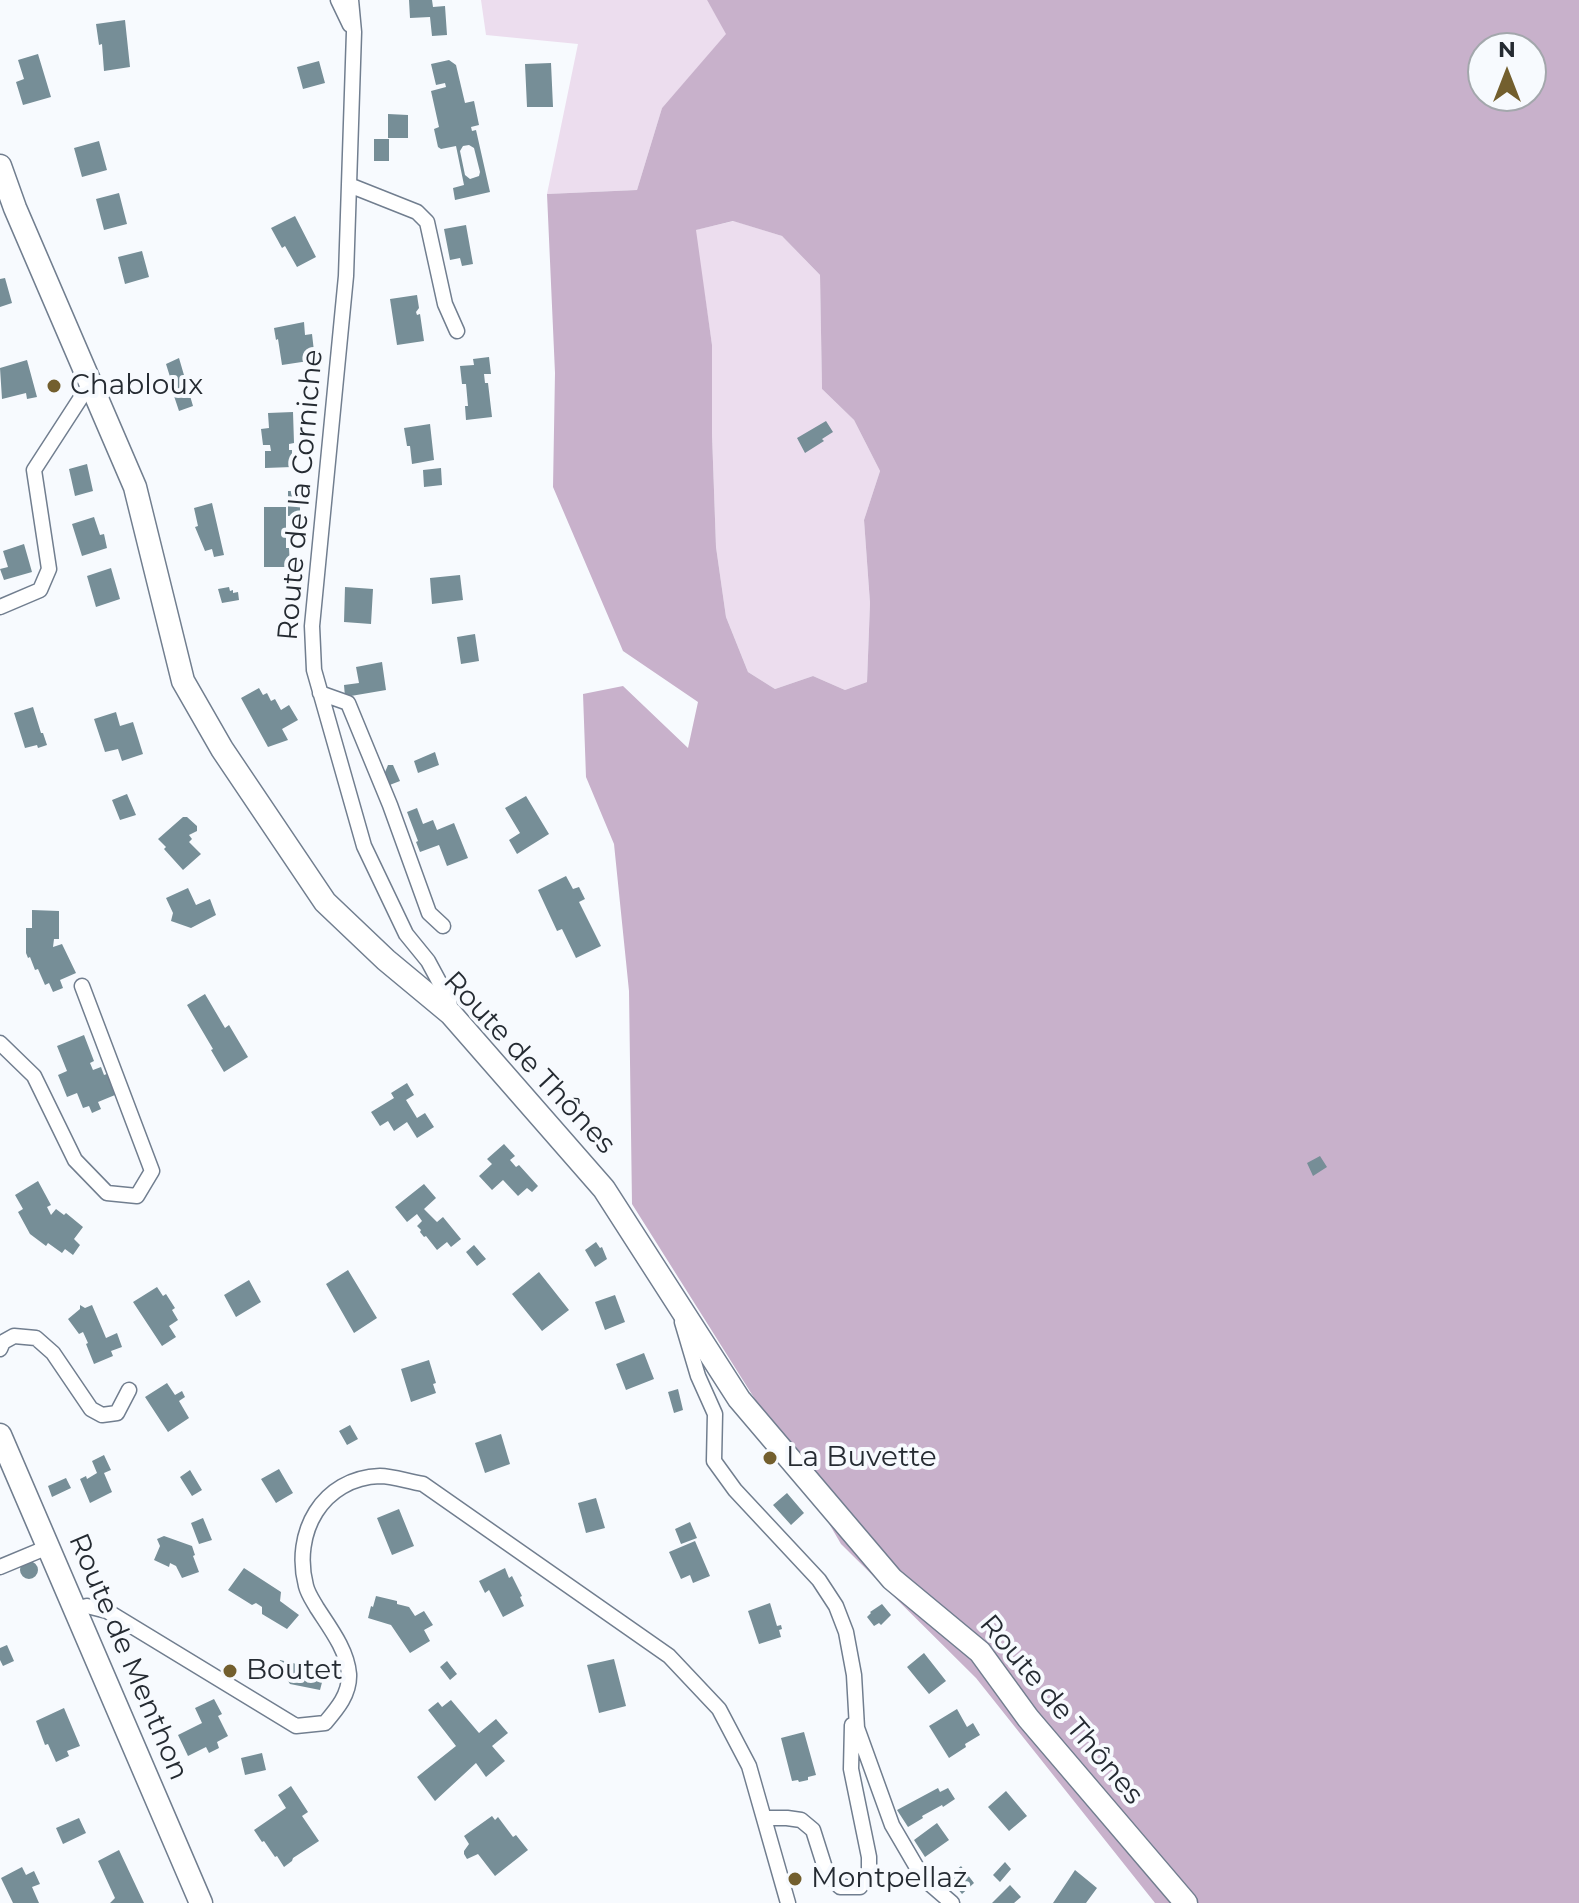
<!DOCTYPE html>
<meta charset="utf-8">
<style>
body{margin:0}
#map{position:relative;width:1579px;height:1903px;overflow:hidden;background:#f7fafe;font-family:Montserrat,sans-serif}
canvas{display:block}
.north{position:absolute;left:1467px;top:32px;width:80px;height:80px;box-sizing:border-box;background:#f7fafe;border:2px solid #a3a7ac;border-radius:50%;rotate:0deg;font-size:22px;font-weight:700;line-height:32px;text-align:center;color:#252b32}
.north::after{content:'';display:block;margin:auto;width:28px;height:36px;background:#735f2e;clip-path:polygon(50% 0,100% 100%,50% 72%,0 100%)}
</style>
<div id="map">
<canvas width="1579" height="1903"></canvas>
<div class="north">N</div>
</div>
<script>
const ctx = document.querySelector('canvas').getContext('2d');
ctx.lineJoin = 'round';
function fillPath(path, color) { ctx.fillStyle = color; ctx.fill(path, 'evenodd'); }
function stroke(path, color, width, dash) { ctx.strokeStyle = color; ctx.lineWidth = width; ctx.lineCap = dash ? 'butt' : 'round'; ctx.setLineDash(dash || []); ctx.stroke(path); }
function label(font, color, halo, rows, align = 'center') {
  ctx.font = font + ' Montserrat,sans-serif'; ctx.lineWidth = 8; ctx.setLineDash([]); ctx.textBaseline = 'middle'; ctx.strokeStyle = halo; ctx.fillStyle = color; for (const [text, x, y, turn = 0] of rows) {
    ctx.save(); ctx.translate(x, y); ctx.rotate((+turn || 0) * Math.PI / 180); ctx.textAlign = isNaN(turn) ? turn : align; if (halo) ctx.strokeText(text, 0, 0); ctx.fillText(text, 0, 0); ctx.restore();
  }
}
fillPath(new Path2D(`
 M 481,0 L 707,0 L 727,34 L 662,108 L 637,190 L 547,194 L 578,44 L 486,35 Z
 M 734,221 L 782,236 L 820,275 L 822,389 L 854,420 L 880,471 L 864,520 L 870,603 L 867,682 L 845,690 L 813,676 L 775,689 L 748,672 L 726,617 L 716,547 L 712,434 L 712,345 L 695,230 Z`), '#ecddee');
fillPath(new Path2D(`
 M 707,0 L 1579,0 L 1579,1903 L 1155,1903 L 976,1678 L 841,1544 L 775,1431 L 632,1204 L 629,991 L 614,844 L 586,777 L 583,694 L 623,686 L 688,748 L 698,702 L 623,651 L 553,487 L 555,373 L 547,194 L 637,190 L 662,108 L 726,34 ZM 1483,48 L 1531,48 L 1531,96 L 1483,96 ZM 733,221 L 782,236 L 820,275 L 822,389 L 854,420 L 880,471 L 864,520 L 870,603 L 867,682 L 845,690 L 813,676 L 775,689 L 748,672 L 726,617 L 716,547 L 712,434 L 712,345 L 696,230 Z`), '#c8b1cb');
fillPath(new Path2D(`
 M 409,0 L 432,0 L 433,7 L 445,6 L 447,35 L 432,36 L 430,17 L 410,18 Z
 M 125,20 L 130,67 L 104,71 L 102,44 L 99,45 L 96,24 Z
 M 38,54 L 51,97 L 23,105 L 16,82 L 24,79 L 18,60 Z
 M 449,60 L 456,65 L 465,103 L 474,101 L 479,125 L 471,127 L 472,131 L 476,130 L 490,192 L 455,200 L 453,188 L 464,185 L 456,146 L 441,149 L 438,147 L 434,129 L 439,127 L 431,91 L 446,87 L 445,83 L 436,85 L 431,64 ZM 469,145 L 474,148 L 480,172 L 479,176 L 470,179 L 465,175 L 460,151 L 463,146 Z
 M 319,61 L 325,83 L 303,89 L 297,67 Z
 M 551,63 L 553,107 L 527,107 L 525,64 Z
 M 388,114 L 408,115 L 408,138 L 388,138 Z
 M 374,139 L 389,139 L 389,161 L 374,161 Z
 M 99,141 L 107,170 L 82,177 L 74,148 Z
 M 119,193 L 127,224 L 104,230 L 96,199 Z
 M 295,216 L 316,257 L 297,267 L 285,246 L 282,248 L 271,228 Z
 M 466,225 L 473,264 L 462,266 L 460,258 L 450,260 L 444,229 Z
 M 142,251 L 149,277 L 125,284 L 118,257 Z
 M 5,278 L 12,303 L 0,307 L 0,279 Z
 M 417,295 L 419,308 L 416,312 L 417,315 L 420,314 L 424,341 L 397,345 L 390,299 Z
 M 304,322 L 305,335 L 312,334 L 315,360 L 282,365 L 278,339 L 276,340 L 274,328 Z
 M 489,357 L 491,374 L 484,374 L 485,383 L 488,383 L 492,417 L 466,420 L 465,406 L 468,406 L 466,384 L 462,384 L 460,366 L 474,365 L 473,359 Z
 M 179,358 L 193,406 L 179,411 L 169,381 L 171,380 L 166,364 Z
 M 27,360 L 37,397 L 27,399 L 26,393 L 2,399 L 0,368 Z
 M 293,412 L 294,443 L 289,444 L 289,450 L 292,450 L 292,467 L 265,468 L 265,451 L 271,451 L 270,445 L 263,445 L 261,429 L 269,428 L 268,413 Z
 M 826,421 L 833,432 L 822,439 L 824,441 L 805,453 L 797,438 Z
 M 430,424 L 434,460 L 412,464 L 410,446 L 407,446 L 404,428 Z
 M 87,464 L 93,491 L 75,496 L 69,469 Z
 M 441,468 L 442,485 L 424,487 L 423,470 Z
 M 288,491 L 300,491 L 300,515 L 288,516 Z
 M 212,503 L 224,555 L 214,557 L 212,549 L 205,551 L 195,527 L 198,526 L 194,508 Z
 M 264,507 L 286,507 L 286,548 L 289,548 L 290,567 L 264,567 Z
 M 94,517 L 100,535 L 104,534 L 107,548 L 82,556 L 72,524 Z
 M 24,544 L 32,572 L 4,580 L 0,569 L 8,567 L 3,551 Z
 M 111,568 L 120,599 L 96,607 L 87,576 Z
 M 460,575 L 463,600 L 432,604 L 430,578 Z
 M 229,587 L 230,591 L 233,590 L 233,593 L 238,592 L 239,600 L 222,603 L 218,589 Z
 M 345,587 L 373,589 L 371,624 L 344,622 Z
 M 475,634 L 479,661 L 461,664 L 457,637 Z
 M 382,662 L 386,690 L 345,697 L 344,685 L 359,683 L 356,667 Z
 M 259,688 L 263,695 L 267,693 L 271,701 L 275,699 L 281,710 L 289,705 L 298,720 L 282,729 L 288,740 L 268,747 L 241,698 Z
 M 33,707 L 41,733 L 43,733 L 47,745 L 38,748 L 37,745 L 25,748 L 14,713 Z
 M 116,712 L 120,726 L 133,722 L 143,754 L 122,761 L 118,749 L 105,752 L 94,719 Z
 M 435,752 L 439,765 L 418,773 L 414,761 Z
 M 388,765 L 393,765 L 400,781 L 387,786 L 383,777 Z
 M 127,794 L 136,815 L 120,820 L 112,800 Z
 M 526,796 L 549,834 L 517,854 L 509,840 L 520,833 L 505,808 Z
 M 417,808 L 423,824 L 433,820 L 437,830 L 454,823 L 468,858 L 447,866 L 439,845 L 420,852 L 416,842 L 418,841 L 407,812 Z
 M 183,817 L 187,817 L 197,826 L 197,831 L 189,835 L 192,839 L 189,842 L 201,854 L 183,870 L 164,849 L 166,847 L 158,839 Z
 M 566,876 L 573,889 L 579,887 L 585,899 L 579,902 L 601,946 L 576,958 L 562,929 L 557,931 L 538,890 Z
 M 188,888 L 196,905 L 210,899 L 216,915 L 191,928 L 171,921 L 173,913 L 166,898 Z
 M 32,910 L 59,911 L 59,939 L 54,939 L 53,947 L 62,944 L 76,973 L 60,980 L 63,988 L 53,992 L 49,983 L 45,985 L 38,969 L 35,970 L 30,957 L 28,958 L 26,953 L 26,928 L 32,928 Z
 M 205,994 L 225,1028 L 229,1025 L 248,1057 L 224,1072 L 211,1050 L 213,1049 L 187,1005 Z
 M 84,1035 L 94,1061 L 90,1063 L 93,1070 L 101,1067 L 104,1075 L 107,1074 L 115,1095 L 98,1102 L 101,1109 L 92,1113 L 89,1106 L 83,1108 L 77,1093 L 67,1097 L 58,1075 L 67,1071 L 57,1046 Z
 M 407,1083 L 414,1095 L 406,1100 L 417,1118 L 425,1113 L 434,1127 L 417,1138 L 407,1122 L 394,1131 L 388,1121 L 380,1126 L 371,1112 L 394,1098 L 391,1093 Z
 M 504,1144 L 515,1156 L 510,1160 L 516,1167 L 519,1165 L 538,1186 L 532,1192 L 527,1188 L 518,1196 L 503,1180 L 492,1190 L 479,1176 L 492,1164 L 487,1159 Z
 M 1320,1156 L 1327,1167 L 1313,1176 L 1307,1163 Z
 M 38,1181 L 51,1205 L 47,1207 L 51,1215 L 56,1209 L 64,1215 L 66,1213 L 83,1227 L 74,1239 L 80,1245 L 73,1255 L 65,1249 L 62,1253 L 48,1243 L 46,1246 L 30,1234 L 18,1212 L 23,1209 L 15,1195 Z
 M 424,1184 L 436,1198 L 424,1209 L 437,1222 L 443,1217 L 461,1239 L 451,1247 L 447,1242 L 437,1250 L 426,1236 L 424,1237 L 420,1232 L 421,1230 L 417,1226 L 422,1221 L 417,1214 L 407,1222 L 395,1207 Z
 M 596,1242 L 600,1248 L 602,1247 L 607,1259 L 595,1267 L 585,1250 Z
 M 474,1245 L 486,1259 L 477,1266 L 466,1252 Z
 M 348,1270 L 377,1318 L 354,1333 L 326,1284 Z
 M 539,1272 L 569,1310 L 542,1331 L 512,1294 Z
 M 249,1280 L 261,1302 L 236,1317 L 224,1295 Z
 M 157,1287 L 163,1296 L 166,1294 L 175,1308 L 172,1310 L 178,1320 L 169,1326 L 176,1337 L 162,1346 L 133,1302 Z
 M 615,1295 L 625,1322 L 605,1330 L 595,1302 Z
 M 80,1305 L 85,1308 L 92,1305 L 106,1338 L 117,1333 L 122,1347 L 111,1351 L 113,1356 L 94,1364 L 86,1344 L 88,1343 L 83,1332 L 79,1334 L 68,1319 L 80,1309 Z
 M 644,1353 L 654,1379 L 626,1390 L 616,1364 Z
 M 429,1360 L 436,1383 L 433,1384 L 436,1393 L 411,1402 L 401,1369 Z
 M 167,1383 L 175,1395 L 182,1391 L 185,1397 L 179,1401 L 189,1418 L 168,1432 L 145,1397 Z
 M 678,1389 L 683,1410 L 674,1413 L 668,1392 Z
 M 350,1425 L 358,1439 L 347,1445 L 339,1431 Z
 M 501,1434 L 510,1464 L 485,1473 L 475,1443 Z
 M 104,1455 L 111,1470 L 104,1473 L 112,1492 L 90,1503 L 80,1479 L 86,1476 L 87,1479 L 97,1473 L 92,1461 Z
 M 279,1469 L 293,1493 L 276,1503 L 261,1479 Z
 M 190,1470 L 202,1490 L 192,1496 L 180,1477 Z
 M 66,1478 L 71,1488 L 52,1497 L 48,1486 Z
 M 787,1493 L 804,1513 L 791,1525 L 773,1505 Z
 M 596,1498 L 605,1528 L 586,1533 L 578,1503 Z
 M 399,1509 L 414,1546 L 392,1555 L 377,1518 Z
 M 203,1518 L 212,1540 L 199,1544 L 191,1523 Z
 M 690,1522 L 697,1538 L 681,1544 L 675,1529 Z
 M 164,1536 L 192,1546 L 195,1555 L 193,1556 L 199,1572 L 182,1578 L 176,1566 L 170,1563 L 169,1567 L 154,1560 L 160,1546 L 157,1539 Z
 M 695,1541 L 710,1576 L 693,1583 L 690,1575 L 681,1579 L 669,1552 Z
 M20 1570a9 9 0 1 1 18 0a9 9 0 1 1-18 0Z
 M 244,1568 L 281,1592 L 280,1601 L 299,1615 L 287,1629 L 262,1614 L 262,1607 L 256,1603 L 252,1605 L 228,1590 Z
 M 505,1568 L 509,1578 L 512,1576 L 522,1596 L 520,1597 L 524,1606 L 503,1617 L 489,1590 L 485,1593 L 479,1581 Z
 M 376,1596 L 397,1601 L 397,1604 L 409,1607 L 415,1616 L 424,1611 L 433,1625 L 424,1630 L 430,1641 L 410,1653 L 391,1625 L 368,1618 L 371,1606 L 373,1607 Z
 M 770,1603 L 777,1626 L 781,1625 L 782,1629 L 779,1630 L 781,1637 L 759,1644 L 748,1611 Z
 M 882,1604 L 891,1615 L 881,1625 L 879,1623 L 874,1626 L 867,1617 L 871,1613 L 870,1612 Z
 M 7,1645 L 14,1661 L 3,1666 L 0,1660 L 0,1648 Z
 M 924,1653 L 946,1681 L 929,1694 L 907,1667 Z
 M 614,1659 L 626,1706 L 599,1713 L 587,1665 Z
 M 280,1660 L 325,1671 L 320,1690 L 290,1684 L 278,1666 Z
 M 447,1661 L 457,1674 L 450,1680 L 440,1667 Z
 M 214,1699 L 222,1714 L 218,1716 L 228,1736 L 217,1742 L 219,1748 L 209,1753 L 206,1747 L 188,1756 L 178,1735 L 202,1723 L 195,1708 Z
 M 451,1700 L 479,1733 L 496,1719 L 508,1733 L 492,1746 L 505,1761 L 486,1777 L 476,1763 L 435,1801 L 417,1777 L 456,1746 L 428,1710 L 438,1702 L 442,1707 Z
 M 64,1708 L 80,1746 L 67,1751 L 69,1756 L 56,1762 L 48,1744 L 45,1745 L 36,1721 Z
 M 957,1709 L 967,1727 L 973,1723 L 980,1735 L 965,1744 L 966,1747 L 949,1758 L 929,1726 Z
 M 804,1732 L 816,1775 L 808,1777 L 808,1780 L 799,1782 L 798,1780 L 792,1781 L 781,1738 Z
 M 262,1753 L 266,1770 L 245,1775 L 241,1758 Z
 M 291,1786 L 308,1812 L 302,1816 L 319,1841 L 293,1858 L 292,1861 L 284,1867 L 277,1856 L 275,1857 L 264,1841 L 262,1842 L 254,1830 L 286,1808 L 278,1795 Z
 M 938,1788 L 940,1792 L 948,1788 L 955,1799 L 943,1807 L 942,1805 L 922,1816 L 923,1818 L 908,1827 L 897,1810 Z
 M 1006,1791 L 1027,1816 L 1009,1831 L 988,1807 Z
 M 492,1816 L 495,1820 L 498,1817 L 513,1837 L 516,1835 L 528,1850 L 495,1876 L 478,1854 L 467,1859 L 464,1854 L 464,1851 L 469,1844 L 464,1836 Z
 M 79,1818 L 86,1833 L 63,1844 L 56,1828 Z
 M 937,1823 L 949,1840 L 925,1857 L 914,1840 Z
 M 119,1850 L 144,1903 L 110,1903 L 115,1898 L 98,1861 Z
 M 1005,1862 L 1011,1869 L 1000,1882 L 993,1875 Z
 M 961,1866 L 974,1883 L 962,1894 L 948,1877 Z
 M 22,1867 L 26,1875 L 34,1871 L 40,1884 L 32,1887 L 39,1903 L 13,1903 L 1,1878 Z
 M 1075,1870 L 1097,1888 L 1086,1903 L 1053,1903 Z
 M 1010,1885 L 1021,1897 L 1014,1903 L 992,1903 Z`), '#768e97');
const street = new Path2D(`
 M 338,0 L 350,25
 M 351,0 L 354,32 L 346,276 L 312,626 L 314,670 L 364,846 L 406,934 L 428,961 L 449,1000 L 451,1012
 M 349,185 L 417,212 L 427,222 L 445,304 L 457,331
 M 0,607 L 40,590 L 49,569 L 34,470 L 91,382
 M 320,693 L 348,703 L 390,805 L 429,913 L 443,926
 M 0,1043 L 34,1076 L 75,1160 L 107,1193 L 137,1196 L 152,1171 L 82,986
 M 682,1322 L 698,1376 L 715,1414 L 714,1461 L 735,1490 L 819,1580 L 836,1606 L 846,1632 L 854,1675 L 857,1728 L 892,1825 L 923,1878 L 952,1903
 M 0,1349 L 3,1342 L 14,1336 L 36,1338 L 53,1353 L 91,1409 L 102,1415 L 117,1413 L 129,1390
 M 0,1567 L 48,1547
 M 75,1609 L 87,1606 L 107,1611 L 296,1726 L 325,1723 C 337,1709 350,1694 349,1674 C 347,1650 330,1628 317,1608 C 313,1601 308,1594 306,1586 C 292,1533 322,1478 380,1476 C 393,1476 409,1482 423,1484 L 669,1656 L 719,1709 L 749,1766 L 788,1903
 M 764,1818 L 787,1818 L 801,1820 L 813,1830 L 826,1871 L 840,1887 L 860,1887 L 869,1874 L 869,1857 L 851,1769 L 852,1725`);
const secondary = new Path2D(`
 M 0,166 L 15,208 L 135,487 L 183,681 L 222,749 L 325,902 L 386,960 L 451,1014 L 604,1189 L 739,1399 L 892,1579 L 980,1652 L 1028,1718 L 1186,1903
 M 0,1435 L 201,1903`);
stroke(street, '#717e8f', 17);
stroke(secondary, '#717e8f', 25);
stroke(street, '#fff', 14);
stroke(secondary, '#fff', 22);
for (const [x, y, r, color] of [
 [54,386,8,"#735f2e"],
 [770,1458,8,"#735f2e"],
 [230,1671,8,"#735f2e"],
 [795,1879,8,"#735f2e"]
]) { const dot = new Path2D(); dot.arc(x, y, r, 0, 2 * Math.PI); ctx.fillStyle = color; ctx.fill(dot); stroke(dot, '#f7fafe', 3); }
label('28px', '#252b32', '#f7fafe', [
 ["Chabloux",70,386],
 ["La Buvette",786,1458],
 ["Boutet",246,1671],
 ["Montpellaz",811,1879]
], 'left');
label('28px', '#252b32', '#f7fafe', [
 ["Route de la Corniche",301,495,-85],
 ["Route de Thônes",529,1063,47],
 ["Route de Menthon",128,1657,67],
 ["Route de Thônes",1061,1710,50]
]);
</script>
